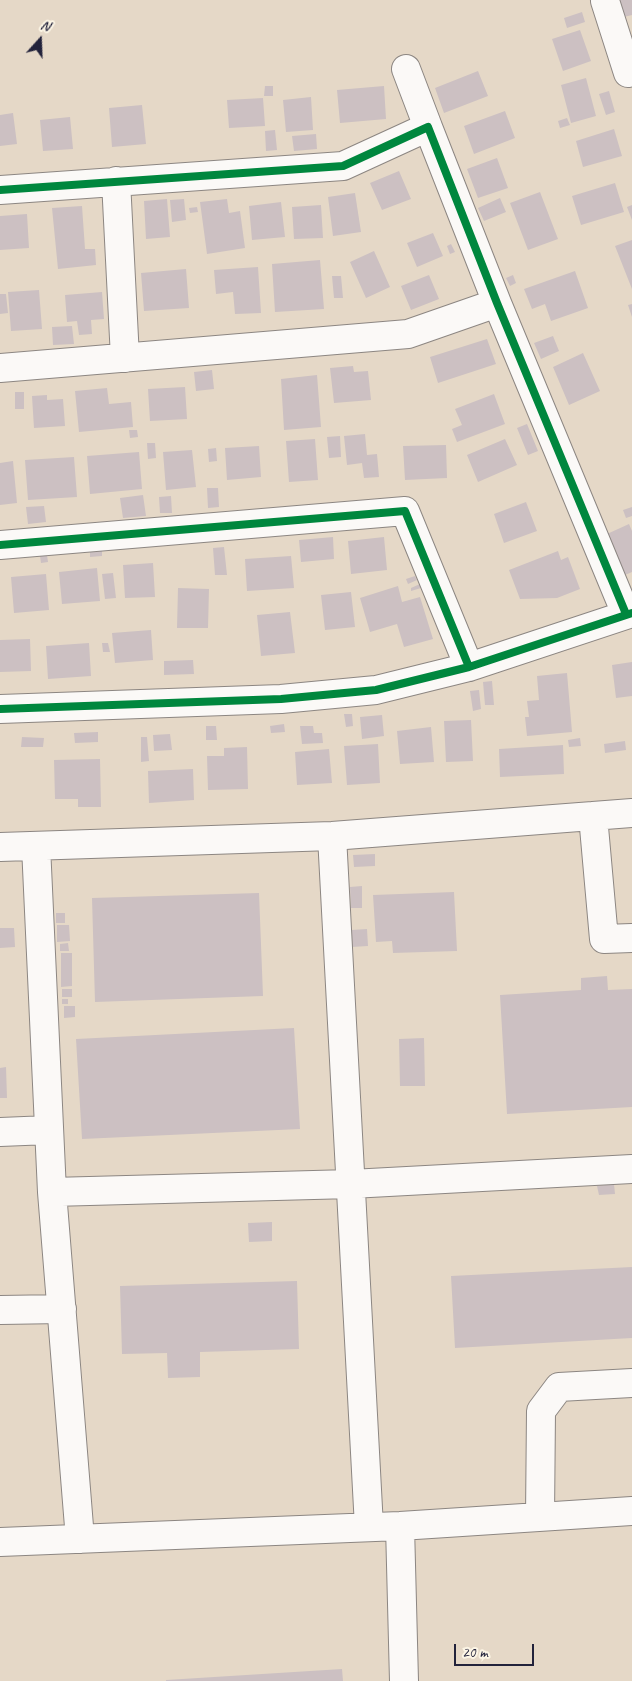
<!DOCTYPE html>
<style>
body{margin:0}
#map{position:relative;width:632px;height:1681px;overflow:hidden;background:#e5d8c7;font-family:Caveat,sans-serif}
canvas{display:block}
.north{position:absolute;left:15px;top:15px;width:50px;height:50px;-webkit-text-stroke:4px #fcf5e5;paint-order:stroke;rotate:20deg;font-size:14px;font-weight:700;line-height:20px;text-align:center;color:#22223b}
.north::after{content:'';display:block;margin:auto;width:18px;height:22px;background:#22223b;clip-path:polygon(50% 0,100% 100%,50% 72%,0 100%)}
.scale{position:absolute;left:454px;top:1644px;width:80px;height:22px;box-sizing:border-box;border:2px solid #22223b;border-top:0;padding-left:6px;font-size:15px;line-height:18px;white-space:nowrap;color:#22223b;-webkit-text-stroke:4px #fcf5e5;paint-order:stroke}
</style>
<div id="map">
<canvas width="632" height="1681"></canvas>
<div class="north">N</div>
<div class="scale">20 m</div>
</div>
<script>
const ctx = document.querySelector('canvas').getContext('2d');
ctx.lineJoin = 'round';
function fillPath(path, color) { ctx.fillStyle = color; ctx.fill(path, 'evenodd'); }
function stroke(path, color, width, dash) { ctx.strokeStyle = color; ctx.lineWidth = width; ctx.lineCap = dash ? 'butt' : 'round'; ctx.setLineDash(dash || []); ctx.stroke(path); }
fillPath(new Path2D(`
 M 619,0 L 632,0 L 632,15 L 624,17 Z
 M 582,12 L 585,22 L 567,28 L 564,18 Z
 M 580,30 L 591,61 L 563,71 L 552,39 Z
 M 478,71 L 488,96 L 444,113 L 435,88 Z
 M 586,78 L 596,116 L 571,123 L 561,85 Z
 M 265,86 L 273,86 L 273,96 L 264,96 Z
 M 384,86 L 386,119 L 340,123 L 337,90 Z
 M 609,91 L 615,112 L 606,115 L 599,94 Z
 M 311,97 L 313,130 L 286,132 L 283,100 Z
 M 263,98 L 265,126 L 229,128 L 227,100 Z
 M 142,105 L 146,144 L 112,147 L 109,108 Z
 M 505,111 L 515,138 L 474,154 L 464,126 Z
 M 13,113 L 17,144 L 0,146 L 0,115 Z
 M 70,117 L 73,149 L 43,151 L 40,120 Z
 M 567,118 L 570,125 L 560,128 L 558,121 Z
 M 614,129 L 622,156 L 583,167 L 576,141 Z
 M 275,130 L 277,150 L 266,151 L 265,131 Z
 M 316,134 L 317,149 L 294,151 L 292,136 Z
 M 497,158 L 508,188 L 478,198 L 467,169 Z
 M 399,171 L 411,199 L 382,210 L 370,183 Z
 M 615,183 L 624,212 L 581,225 L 572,196 Z
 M 540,192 L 558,239 L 528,250 L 510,203 Z
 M 355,193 L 361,232 L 333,236 L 328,197 Z
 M 500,198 L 506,212 L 484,221 L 478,208 Z
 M 167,199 L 170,237 L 146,239 L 144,201 Z
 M 184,199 L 186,220 L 172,222 L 170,200 Z
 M 227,199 L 229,213 L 240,211 L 245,248 L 207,254 L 200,202 Z
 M 281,202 L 285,237 L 252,240 L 249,206 Z
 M 321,205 L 323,238 L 294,239 L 292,207 Z
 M 632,205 L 632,220 L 627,207 Z
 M 82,206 L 85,249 L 95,249 L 96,265 L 58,269 L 52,208 Z
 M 197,207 L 198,212 L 190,213 L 189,208 Z
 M 27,214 L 29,248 L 0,250 L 0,216 Z
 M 433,233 L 443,256 L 417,267 L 407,243 Z
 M 632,240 L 632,289 L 615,246 Z
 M 451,244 L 455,252 L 450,254 L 447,246 Z
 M 374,251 L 390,287 L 366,298 L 350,262 Z
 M 320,260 L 324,309 L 275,312 L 272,264 Z
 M 258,267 L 261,313 L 235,314 L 233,292 L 216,294 L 214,270 Z
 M 186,269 L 189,308 L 144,311 L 141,273 Z
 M 575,271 L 588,308 L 551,321 L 545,304 L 532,309 L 524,289 Z
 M 429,275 L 439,299 L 411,310 L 401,286 Z
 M 513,275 L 516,283 L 510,286 L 506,278 Z
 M 332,276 L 341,276 L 343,298 L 334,298 Z
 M 39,290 L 42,329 L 11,331 L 8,292 Z
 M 102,292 L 104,319 L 91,320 L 92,334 L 79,335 L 77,321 L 67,322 L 65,295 Z
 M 0,294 L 6,294 L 8,313 L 0,314 Z
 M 632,304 L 632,317 L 628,305 Z
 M 72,326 L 74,344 L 53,345 L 52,327 Z
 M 553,336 L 559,351 L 541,359 L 534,343 Z
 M 487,339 L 496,364 L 438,383 L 430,357 Z
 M 583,353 L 600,391 L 569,405 L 553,367 Z
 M 353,366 L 354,372 L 368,371 L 371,400 L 334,403 L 330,368 Z
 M 212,370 L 214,389 L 196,391 L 194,372 Z
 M 317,375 L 321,427 L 284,430 L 281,379 Z
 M 185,387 L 187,419 L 150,421 L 148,389 Z
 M 107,388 L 109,404 L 131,402 L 133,427 L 79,432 L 75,391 Z
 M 15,392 L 24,392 L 24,409 L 15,409 Z
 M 494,394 L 505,424 L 457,442 L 452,429 L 462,425 L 455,409 Z
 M 47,395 L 47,400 L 63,399 L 65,426 L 34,428 L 32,396 Z
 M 527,424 L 538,451 L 528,455 L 517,428 Z
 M 129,430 L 137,430 L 138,437 L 130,438 Z
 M 365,434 L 367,455 L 377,454 L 379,477 L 364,478 L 362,463 L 347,465 L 344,436 Z
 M 340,436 L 341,457 L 329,458 L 327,437 Z
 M 315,439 L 318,480 L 289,482 L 286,441 Z
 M 505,439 L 517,465 L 478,482 L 467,455 Z
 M 147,443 L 155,443 L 156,458 L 148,459 Z
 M 446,445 L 447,478 L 405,480 L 403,446 Z
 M 259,446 L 261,477 L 227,480 L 225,448 Z
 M 216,448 L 217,461 L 209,462 L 208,449 Z
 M 192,450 L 196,487 L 166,490 L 163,452 Z
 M 139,452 L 142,489 L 90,494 L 87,456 Z
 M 74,457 L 77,497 L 28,500 L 25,460 Z
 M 13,461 L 17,503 L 0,505 L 0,463 Z
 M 207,488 L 218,488 L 219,507 L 208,508 Z
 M 143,495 L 146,516 L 123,518 L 120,498 Z
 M 171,496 L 172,513 L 160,513 L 159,497 Z
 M 526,502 L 537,531 L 504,543 L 494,514 Z
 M 44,506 L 46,522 L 28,524 L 26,507 Z
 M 632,507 L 632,516 L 626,518 L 623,510 Z
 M 629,524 L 632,531 L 632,572 L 625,575 L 607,534 Z
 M 333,537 L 334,559 L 301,562 L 299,540 Z
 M 384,537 L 387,570 L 351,574 L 348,541 Z
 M 224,547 L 227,575 L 215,575 L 213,548 Z
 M 102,549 L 102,556 L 90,557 L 90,550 Z
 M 558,551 L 561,560 L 568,557 L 580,589 L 557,598 L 520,599 L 509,570 Z
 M 47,555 L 48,562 L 41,563 L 40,556 Z
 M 291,556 L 294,588 L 247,591 L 245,559 Z
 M 153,563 L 155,597 L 125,598 L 123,565 Z
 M 97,568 L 100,601 L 62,604 L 59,572 Z
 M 113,573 L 116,598 L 105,599 L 102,574 Z
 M 46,574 L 49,610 L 14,613 L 11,577 Z
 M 415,576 L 417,580 L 408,584 L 406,579 Z
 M 420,584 L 421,588 L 411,591 L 411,588 Z
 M 398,586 L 402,602 L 420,597 L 433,639 L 404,647 L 397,624 L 370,632 L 360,598 Z
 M 178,588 L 209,589 L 208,628 L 177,628 Z
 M 351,592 L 355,627 L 325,630 L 321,595 Z
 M 290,612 L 295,653 L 261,656 L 257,615 Z
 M 151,630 L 153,660 L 115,663 L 112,633 Z
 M 30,639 L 31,671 L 0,672 L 0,640 Z
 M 89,643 L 91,676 L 48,679 L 46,646 Z
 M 102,643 L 108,643 L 110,652 L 103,652 Z
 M 193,660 L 194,674 L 164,675 L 164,661 Z
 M 632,662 L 632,696 L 616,698 L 612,665 Z
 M 567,673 L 572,732 L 527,736 L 525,717 L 529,717 L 527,701 L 539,700 L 537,676 Z
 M 492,681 L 494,705 L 485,705 L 483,682 Z
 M 479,690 L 481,709 L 473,711 L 470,691 Z
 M 344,714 L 352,714 L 353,726 L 346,727 Z
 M 382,715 L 384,736 L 362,739 L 360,717 Z
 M 471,720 L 473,761 L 446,762 L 444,721 Z
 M 284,724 L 285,732 L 271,733 L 270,726 Z
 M 206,726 L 216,726 L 217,740 L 206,740 Z
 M 300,726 L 313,726 L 314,733 L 322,733 L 323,743 L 302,744 Z
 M 431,727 L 434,762 L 400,764 L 397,731 Z
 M 98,732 L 98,742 L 75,743 L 74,733 Z
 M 170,734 L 172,750 L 154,751 L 153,735 Z
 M 22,737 L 44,738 L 43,747 L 21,747 Z
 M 141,737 L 147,737 L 149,761 L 141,762 Z
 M 580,738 L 581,746 L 569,747 L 568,740 Z
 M 625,741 L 626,750 L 605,753 L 604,744 Z
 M 378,744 L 380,783 L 347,785 L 344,746 Z
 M 563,745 L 564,774 L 500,777 L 499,749 Z
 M 247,747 L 248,789 L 208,790 L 207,756 L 224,756 L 224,748 Z
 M 329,749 L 332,783 L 297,785 L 295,752 Z
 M 100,759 L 101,807 L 78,807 L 78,799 L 55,799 L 54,760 Z
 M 193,769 L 194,800 L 149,803 L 148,771 Z
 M 375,854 L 375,866 L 354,867 L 353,855 Z
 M 362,886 L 362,908 L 351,908 L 350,887 Z
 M 454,892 L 457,951 L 393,953 L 392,941 L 376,942 L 373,895 Z
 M 259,893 L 263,996 L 95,1002 L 92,898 Z
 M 56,913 L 65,913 L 65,923 L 56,923 Z
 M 57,925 L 69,925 L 70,941 L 57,942 Z
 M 0,928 L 14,928 L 15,947 L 0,948 Z
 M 367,929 L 368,946 L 352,947 L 351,930 Z
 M 68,943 L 69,951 L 60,951 L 60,944 Z
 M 61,953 L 72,953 L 72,986 L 61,987 Z
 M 607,976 L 608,990 L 632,989 L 632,1107 L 507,1114 L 500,995 L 581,990 L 581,978 Z
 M 62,989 L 72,989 L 72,997 L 62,997 Z
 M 62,999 L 68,999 L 68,1004 L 62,1004 Z
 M 64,1006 L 75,1006 L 75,1017 L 64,1018 Z
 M 294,1028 L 300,1129 L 82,1139 L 76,1039 Z
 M 424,1038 L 425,1086 L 400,1086 L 399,1039 Z
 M 6,1067 L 7,1098 L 0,1098 L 0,1068 Z
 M 614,1184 L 615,1194 L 599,1195 L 597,1186 Z
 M 272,1222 L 272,1241 L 249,1242 L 248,1223 Z
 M 632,1267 L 632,1338 L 455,1348 L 451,1276 Z
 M 297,1281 L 299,1349 L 200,1352 L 200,1377 L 168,1378 L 167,1353 L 122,1354 L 120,1286 Z
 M 342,1669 L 343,1681 L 166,1681 L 166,1680 Z`), '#ccc0c2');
const minor = new Path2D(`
 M 605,1 L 628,73
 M 406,69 L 428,127
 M 116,181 L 125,358
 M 0,190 L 343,166 L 428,127 L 497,303 L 626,614
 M 0,368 L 408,334 L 497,303
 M 0,545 L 405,511 L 469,667
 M 0,709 L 281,699 L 376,690 L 469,667 L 632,613
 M 593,816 L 604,939 L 632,938
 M 332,836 L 369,1527
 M 36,846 L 52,1192 L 80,1539
 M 0,847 L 332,836 L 632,813
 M 0,1132 L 49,1130
 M 52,1192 L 351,1184 L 632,1169
 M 0,1310 L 62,1309
 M 540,1517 L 541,1411 L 559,1387 L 632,1383
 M 400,1526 L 404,1681
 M 0,1542 L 400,1526 L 632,1511`);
stroke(minor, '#8c8682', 30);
stroke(minor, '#fbf9f7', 28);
stroke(new Path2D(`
 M 0,190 L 343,166 L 428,127 L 497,303 L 626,614
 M 0,545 L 405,511 L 469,667
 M 0,709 L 281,699 L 376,690 L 469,667 L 632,613`), '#00873e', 8);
</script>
